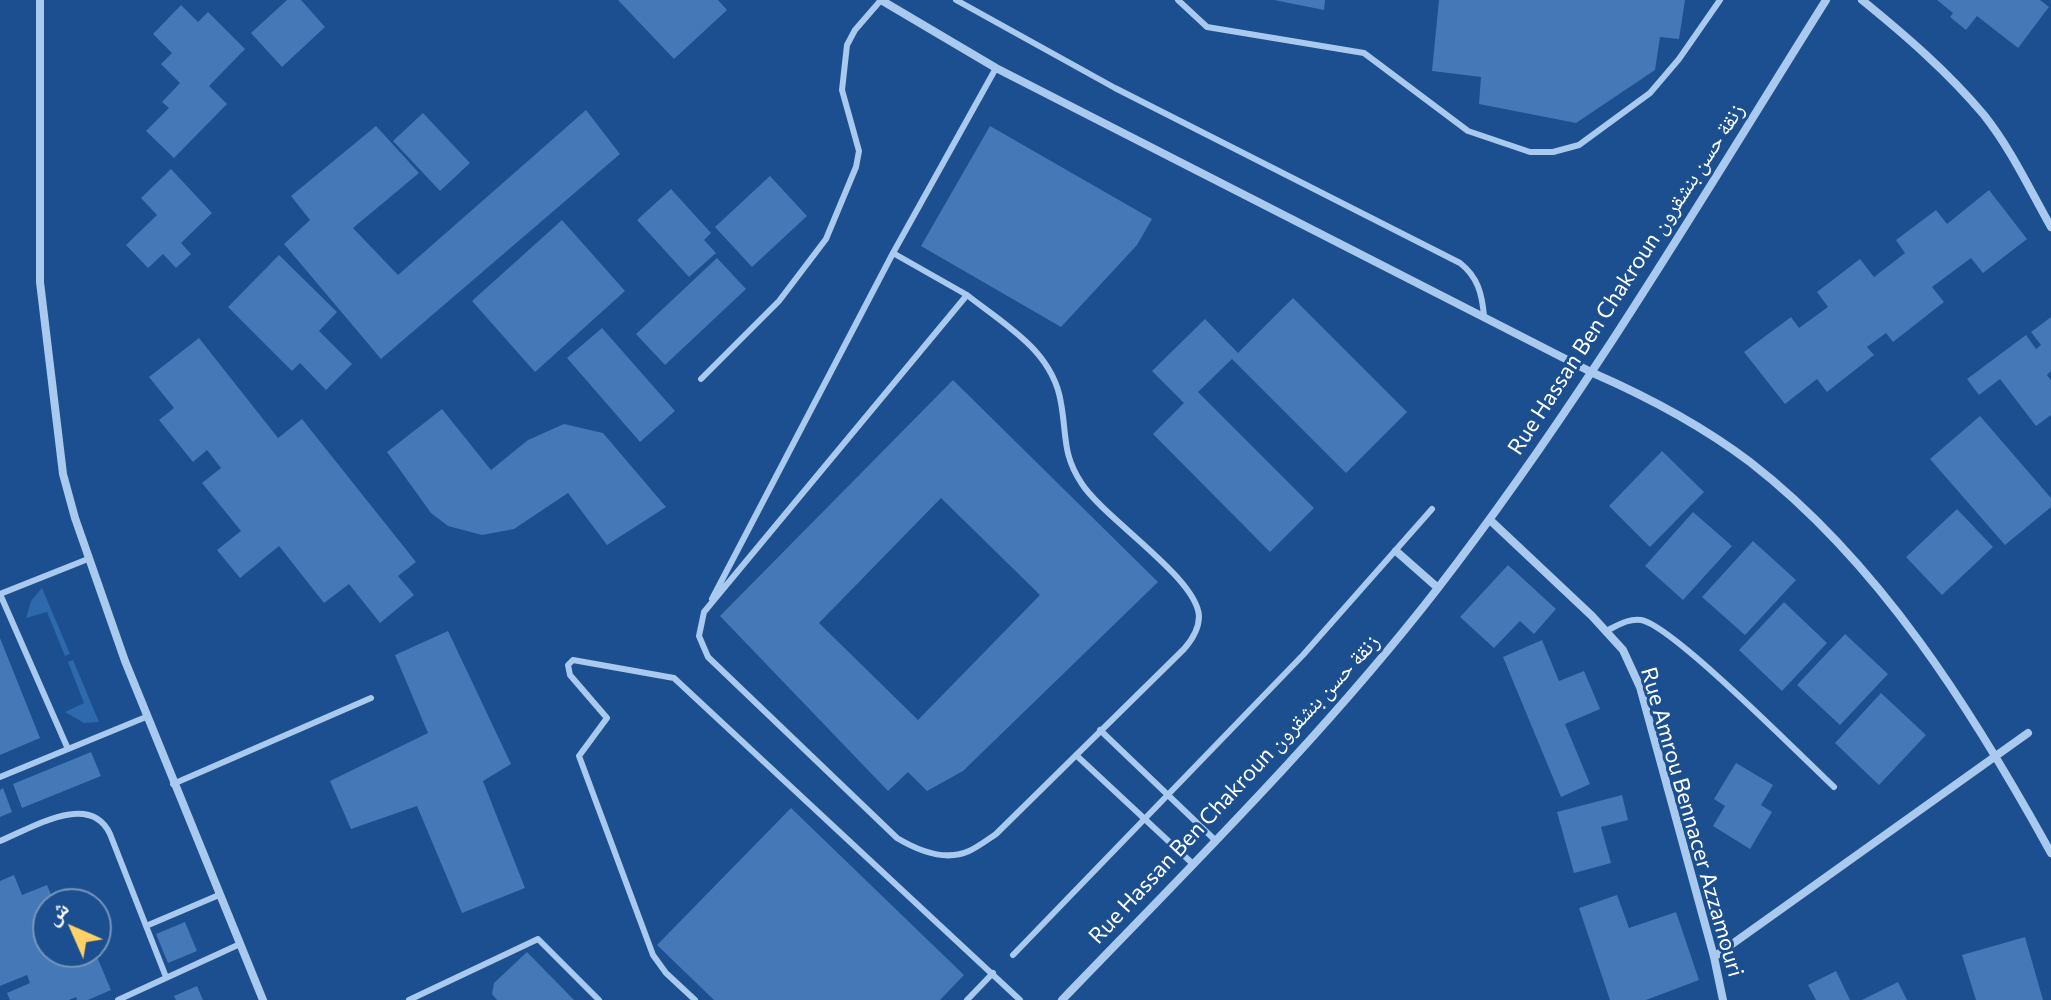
<!DOCTYPE html>
<meta charset="utf-8">
<style>
body{margin:0}
#map{position:relative;width:2051px;height:1000px;overflow:hidden;background:#1b4f8f;font-family:Commissioner,"Noto Naskh Arabic",sans-serif}
canvas{display:block}
.north{position:absolute;left:32px;top:888px;width:80px;height:80px;box-sizing:border-box;background:#1b4f8f;border:2px solid #7695bc;border-radius:50%;rotate:315deg;font-size:22px;font-weight:700;line-height:32px;text-align:center;color:#fff}
.north::after{content:'';display:block;margin:auto;width:28px;height:36px;background:#ffd166;clip-path:polygon(50% 0,100% 100%,50% 72%,0 100%)}
</style>
<div id="map">
<canvas width="2051" height="1000"></canvas>
<div class="north">ش</div>
</div>
<script>
const ctx = document.querySelector('canvas').getContext('2d');
ctx.lineJoin = 'round';
function fillPath(path, color) { ctx.fillStyle = color; ctx.fill(path, 'evenodd'); }
function stroke(path, color, width, dash) { ctx.strokeStyle = color; ctx.lineWidth = width; ctx.lineCap = dash ? 'butt' : 'round'; ctx.setLineDash(dash || []); ctx.stroke(path); }
function label(font, color, halo, rows, align = 'center') {
  ctx.font = font + ' Commissioner,"Noto Naskh Arabic",sans-serif'; ctx.lineWidth = 6; ctx.setLineDash([]); ctx.textBaseline = 'middle'; ctx.strokeStyle = halo; ctx.fillStyle = color; for (const [text, x, y, turn = 0] of rows) {
    ctx.save(); ctx.translate(x, y); ctx.rotate((+turn || 0) * Math.PI / 180); ctx.textAlign = isNaN(turn) ? turn : align; if (halo) ctx.strokeText(text, 0, 0); ctx.fillText(text, 0, 0); ctx.restore();
  }
}
fillPath(new Path2D(`
 M 42,588 L 70,654 L 65,656 L 47,612 L 26,618 L 31,601 Z
 M 73,660 L 99,722 L 84,723 L 65,712 L 84,703 L 68,662 Z`), '#2e69ad');
fillPath(new Path2D(`
 M 287,0 L 301,0 L 325,27 L 282,67 L 251,33 Z
 M 618,0 L 718,0 L 727,10 L 674,59 Z
 M 1274,0 L 1325,0 L 1324,10 Z
 M 1439,0 L 1685,0 L 1679,39 L 1660,37 L 1655,70 L 1576,123 L 1479,104 L 1481,77 L 1432,71 Z
 M 1937,0 L 2040,0 L 2049,7 L 2018,48 L 1977,16 L 1966,30 L 1950,17 L 1953,13 Z
 M 181,5 L 198,22 L 208,12 L 245,49 L 209,86 L 227,104 L 174,158 L 146,131 L 169,108 L 162,102 L 180,83 L 161,64 L 172,53 L 153,34 Z
 M 586,110 L 620,154 L 381,359 L 284,244 L 310,220 L 291,196 L 376,126 L 419,173 L 353,228 L 398,275 Z
 M 423,113 L 470,163 L 440,191 L 393,141 Z
 M 990,126 L 1152,219 L 1137,245 L 1061,327 L 921,246 Z
 M 171,169 L 212,213 L 181,243 L 191,254 L 176,268 L 163,254 L 148,268 L 126,245 L 157,215 L 141,198 Z
 M 770,176 L 807,216 L 752,267 L 715,227 Z
 M 671,189 L 711,233 L 704,240 L 716,253 L 689,277 L 637,220 Z
 M 1989,190 L 2027,239 L 1983,273 L 1971,258 L 1932,287 L 1944,302 L 1893,342 L 1886,333 L 1867,347 L 1874,355 L 1827,392 L 1817,379 L 1785,404 L 1744,352 L 1791,317 L 1799,328 L 1828,307 L 1817,292 L 1860,259 L 1874,277 L 1905,253 L 1896,240 L 1936,210 L 1947,224 Z
 M 562,220 L 625,291 L 535,372 L 472,301 Z
 M 279,255 L 337,312 L 319,331 L 352,364 L 326,390 L 300,363 L 292,371 L 228,307 Z
 M 717,258 L 746,289 L 665,365 L 636,334 Z
 M 1293,298 L 1407,412 L 1346,473 L 1232,359 L 1198,392 L 1314,508 L 1270,552 L 1153,434 L 1184,403 L 1152,371 L 1205,319 L 1238,353 Z
 M 2051,317 L 2051,371 L 2047,375 L 2051,380 L 2051,415 L 2036,426 L 2000,379 L 1979,395 L 1967,379 L 2026,335 L 2036,349 L 2041,345 L 2031,332 Z
 M 602,328 L 675,411 L 640,442 L 567,358 Z
 M 199,338 L 278,438 L 302,419 L 416,562 L 398,576 L 414,595 L 380,623 L 349,584 L 324,603 L 279,546 L 240,578 L 217,550 L 241,531 L 202,483 L 221,468 L 207,450 L 193,462 L 159,420 L 174,408 L 149,377 Z
 M 953,380 L 1158,582 L 963,771 L 927,791 L 908,772 L 888,791 L 720,616 ZM 941,498 L 1040,595 L 918,720 L 819,623 Z
 M 442,409 L 491,470 L 528,440 L 564,424 L 603,433 L 666,507 L 607,545 L 568,493 L 514,529 L 482,535 L 448,526 L 431,513 L 387,452 Z
 M 1980,416 L 2051,498 L 2051,507 L 2005,545 L 1930,459 Z
 M 1662,451 L 1704,492 L 1650,547 L 1609,506 Z
 M 1957,509 L 1993,547 L 1942,595 L 1906,557 Z
 M 1693,512 L 1732,546 L 1683,600 L 1645,566 Z
 M 1753,541 L 1796,580 L 1745,635 L 1702,597 Z
 M 1508,565 L 1556,609 L 1534,634 L 1520,621 L 1494,648 L 1460,617 Z
 M 1784,602 L 1827,643 L 1782,691 L 1739,650 Z
 M 448,631 L 511,764 L 483,781 L 525,888 L 462,913 L 417,806 L 351,829 L 330,781 L 428,733 L 395,655 Z
 M 1845,634 L 1888,674 L 1840,725 L 1797,685 Z
 M 0,638 L 40,738 L 0,755 Z
 M 1542,640 L 1559,681 L 1584,671 L 1600,709 L 1565,724 L 1590,784 L 1561,797 L 1503,657 Z
 M 1881,693 L 1926,735 L 1879,785 L 1835,743 Z
 M 91,752 L 101,776 L 22,808 L 13,784 Z
 M 1736,763 L 1773,785 L 1761,805 L 1772,812 L 1750,849 L 1713,826 L 1725,806 L 1714,799 Z
 M 3,788 L 12,812 L 0,817 L 0,790 Z
 M 1622,795 L 1628,820 L 1601,827 L 1611,863 L 1574,873 L 1557,812 Z
 M 791,808 L 964,975 L 940,1000 L 714,1000 L 657,945 Z
 M 14,875 L 22,895 L 47,885 L 55,904 L 48,904 L 48,952 L 95,952 L 111,990 L 88,1000 L 77,1000 L 76,997 L 69,1000 L 10,1000 L 7,993 L 30,983 L 27,975 L 0,986 L 0,881 Z
 M 1617,895 L 1629,928 L 1676,912 L 1699,980 L 1646,1000 L 1610,1000 L 1579,908 Z
 M 185,922 L 197,951 L 168,963 L 156,934 Z
 M 2025,937 L 2043,1000 L 1976,1000 L 1962,955 Z
 M 527,952 L 574,1000 L 497,1000 L 492,994 L 494,983 Z
 M 1836,971 L 1850,1000 L 1816,1000 L 1808,985 Z
 M 1898,982 L 1907,1000 L 1862,1000 Z
 M 197,986 L 203,1000 L 176,1000 L 174,996 Z`), '#4478b7');
stroke(new Path2D(`
 M 956,0 L 1115,88 L 1460,263 C 1478,277 1482,294 1484,316
 M 1178,0 L 1207,27 L 1364,53 L 1468,131 L 1530,152 L 1553,152 L 1579,145 L 1650,93 L 1679,59 L 1720,0
 M 893,253 L 967,295
 M 967,295 C 1005,325 1053,351 1061,403 C 1067,436 1062,454 1082,484 C 1105,519 1197,578 1199,616 C 1199,629 1192,640 1184,649 L 996,834 C 987,840 978,847 969,851 C 945,862 917,850 897,838 L 708,657 L 699,636 L 704,612 Z
 M 701,379 L 779,301 L 826,239 L 856,167 L 859,151 L 842,90 L 847,45 L 855,30 L 881,0
 M 712,599 L 893,253 L 996,68
 M 1606,631 C 1617,626 1628,618 1641,620 C 1672,625 1803,758 1834,787
 M 1100,730 L 1216,841
 M 68,749 L 0,594 L 88,559
 M 1076,755 L 1193,864
 M 0,777 L 146,717
 M 173,784 L 371,698
 M 0,841 C 32,828 90,791 110,834 L 166,977
 M 146,926 L 219,895
 M 1013,955 L 1303,655 L 1432,509
 M 118,1000 L 240,944
 M 409,1000 L 538,939 L 599,1000
 M 695,1000 L 666,973 L 653,955 L 579,756 L 607,718 L 570,675 L 568,665 L 573,660 L 674,678 L 1020,1000
 M 967,1000 L 993,973`), '#a9c9ee', 6);
stroke(new Path2D(`
 M 40,0 L 40,282 L 63,474 L 75,518 L 125,661 L 263,1000
 M 881,0 L 996,68 L 1593,373 C 1648,397 1701,425 1750,462 C 1880,563 1972,710 2051,853
 M 1862,0 C 1905,35 1948,72 1984,115 C 2011,149 2030,190 2051,227
 M 1490,520 L 1592,616 L 1623,650 L 1640,687 L 1714,957 L 1723,1000
 M 1396,551 L 1438,588
 M 1714,957 L 2028,733
 M 1062,1000 C 1191,866 1324,735 1438,588 C 1582,402 1701,199 1826,0`), '#a9c9ee', 8);
label('22px', '#fff', '#1b4f8f', [
 ["Rue Hassan Ben Chakroun زنقة حسن بنشقرون",1626,279,-57],
 ["Rue Hassan Ben Chakroun زنقة حسن بنشقرون",1234,789,-47],
 ["Rue Amrou Bennacer Azzamouri",1692,822,74]
]);
</script>
